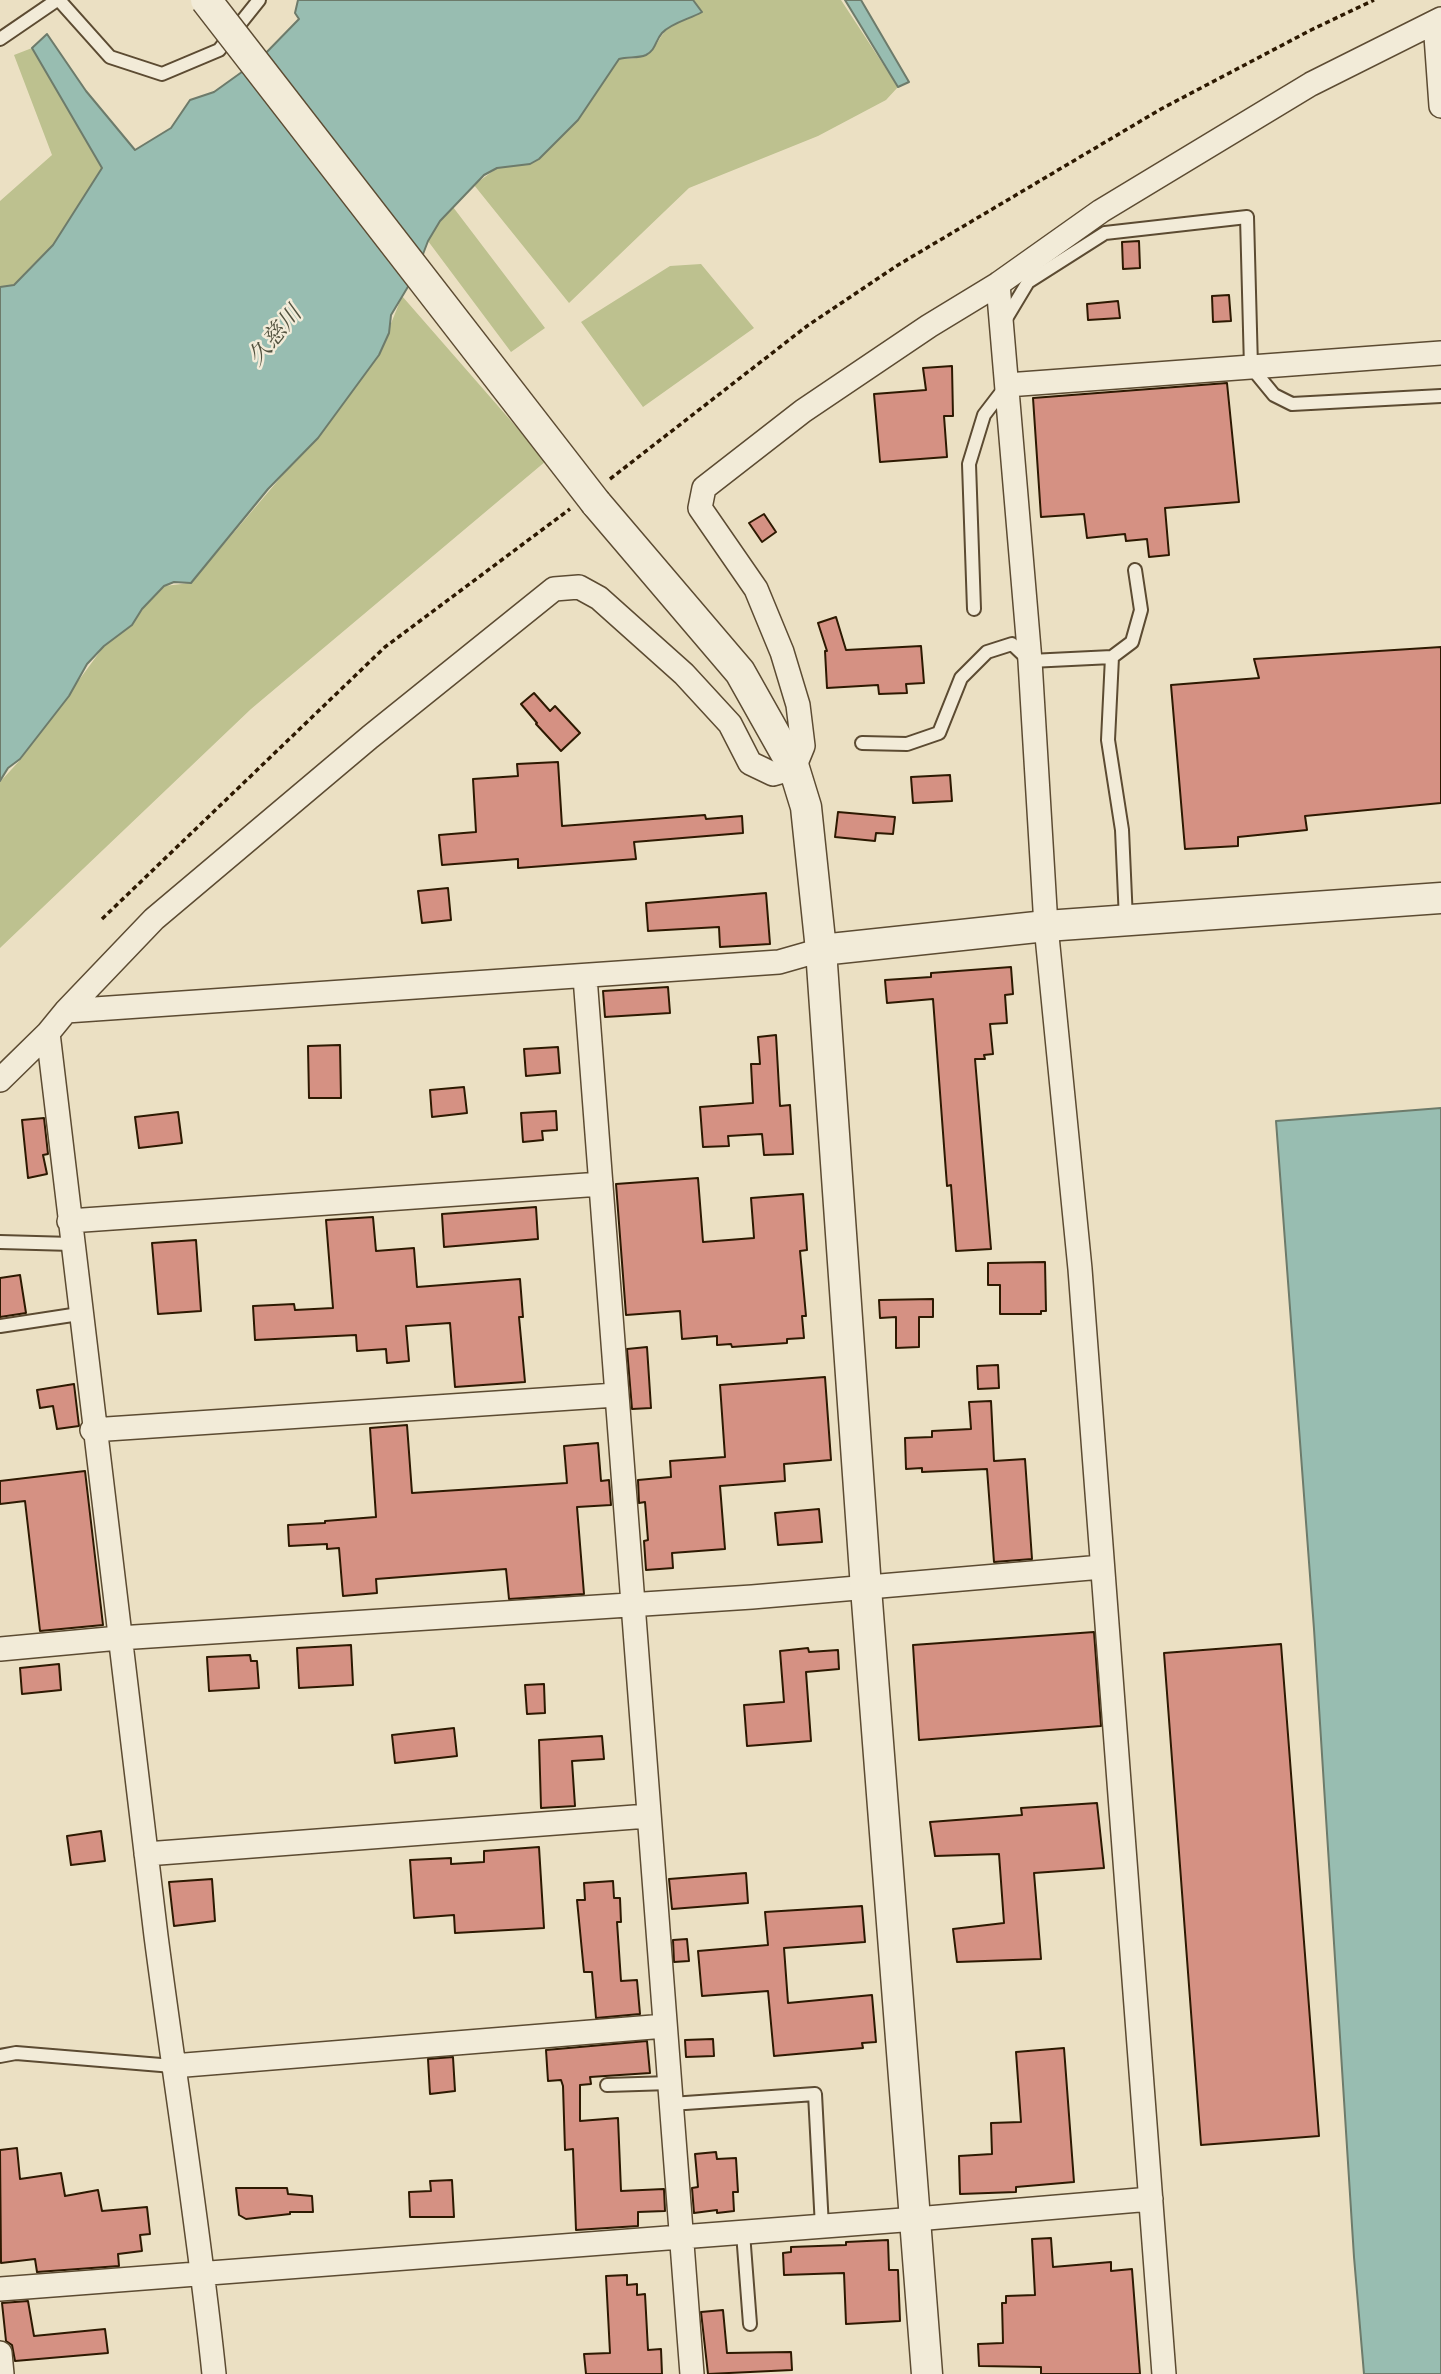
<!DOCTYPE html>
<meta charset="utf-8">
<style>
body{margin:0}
canvas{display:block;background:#ebe0c3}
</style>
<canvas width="1441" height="2374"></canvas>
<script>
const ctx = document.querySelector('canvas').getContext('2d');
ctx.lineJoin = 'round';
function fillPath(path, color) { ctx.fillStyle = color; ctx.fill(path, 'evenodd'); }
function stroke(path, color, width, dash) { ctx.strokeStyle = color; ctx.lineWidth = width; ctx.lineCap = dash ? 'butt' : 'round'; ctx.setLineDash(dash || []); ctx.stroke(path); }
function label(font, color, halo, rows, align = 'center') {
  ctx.font = font + ' "Libre Caslon Text","Noto Serif JP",serif'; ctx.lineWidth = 5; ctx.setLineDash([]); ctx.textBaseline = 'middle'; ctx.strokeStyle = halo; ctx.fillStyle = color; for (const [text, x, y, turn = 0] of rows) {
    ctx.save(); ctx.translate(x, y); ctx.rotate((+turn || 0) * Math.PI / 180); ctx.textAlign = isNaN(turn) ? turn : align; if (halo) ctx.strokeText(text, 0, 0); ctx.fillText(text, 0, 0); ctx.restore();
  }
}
fillPath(new Path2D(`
 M 693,0 L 841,0 L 898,87 L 886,100 L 818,136 L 689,188 L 569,303 L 474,185 L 497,168 L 530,164 L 619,59 C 626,59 634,59 641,57 C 657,53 658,34 671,26 C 681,21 692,18 701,12 Z
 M 32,48 L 102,168 L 53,245 L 14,285 L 0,287 L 0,201 L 52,155 L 14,55 Z
 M 453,207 L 545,328 L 511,352 L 428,241 L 440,221 Z
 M 701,264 L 754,328 L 643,407 L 581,322 L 670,266 Z
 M 402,296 L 546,461 L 251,709 L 0,948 L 0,782 L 21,759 L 104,646 L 164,586 L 191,583 L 292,464 L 384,341 Z`), '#bdc18f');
const water = new Path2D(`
 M 298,0 L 693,0 L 702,12 C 690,19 671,23 662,33 C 655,41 656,50 646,55 C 637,59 628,56 619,59 L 578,120 L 539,159 L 530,164 L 497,168 L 484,175 L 440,221 L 428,241 L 415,275 L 391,315 L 389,333 L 379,355 L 318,438 L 268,489 L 191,583 L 174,582 L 164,586 L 142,609 L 132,625 L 104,646 L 87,664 L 69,696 L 20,759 L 8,768 L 0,781 L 0,287 L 14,285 L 53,245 L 102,168 L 32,48 L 47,34 L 86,91 L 135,150 L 171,128 L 190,100 L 214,92 L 260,59 L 299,19 L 295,13 Z
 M 845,0 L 861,0 L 909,82 L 898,87 Z
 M 1441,1108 L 1441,2374 L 1364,2374 L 1354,2257 L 1314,1629 L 1276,1121 Z`);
fillPath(water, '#98bdb1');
stroke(water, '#6d7b6b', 2);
const building = new Path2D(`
 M 1139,241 L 1140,268 L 1123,269 L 1122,242 Z
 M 1229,295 L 1231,321 L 1213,322 L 1212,296 Z
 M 1118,301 L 1120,318 L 1088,320 L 1087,304 Z
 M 952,366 L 953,416 L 944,416 L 947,457 L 880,462 L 874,394 L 926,390 L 923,368 Z
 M 1227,383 L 1239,502 L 1165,508 L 1169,555 L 1149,557 L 1147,539 L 1126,541 L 1125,534 L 1087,538 L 1084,514 L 1041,517 L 1033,398 Z
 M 764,514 L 776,532 L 762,542 L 749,523 Z
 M 836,617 L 846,650 L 921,646 L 924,683 L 906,684 L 907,693 L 879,694 L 878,685 L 827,688 L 825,651 L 827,651 L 818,623 Z
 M 1441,647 L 1441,803 L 1305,816 L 1307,830 L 1238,837 L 1238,846 L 1185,849 L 1171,685 L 1259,678 L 1254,659 Z
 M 534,693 L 550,711 L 555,706 L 580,733 L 561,751 L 536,724 L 537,723 L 521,704 Z
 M 558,762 L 562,826 L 705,815 L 706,819 L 742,816 L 743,833 L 634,842 L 636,859 L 518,868 L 518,859 L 442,865 L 439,835 L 476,832 L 473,779 L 518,776 L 517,764 Z
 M 950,775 L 952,801 L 913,803 L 911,777 Z
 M 838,812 L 895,817 L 893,834 L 876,833 L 875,841 L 835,837 Z
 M 448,888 L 451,920 L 422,923 L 418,891 Z
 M 766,893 L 770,944 L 720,947 L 719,927 L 648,931 L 646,903 Z
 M 1011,967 L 1013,994 L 1005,995 L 1007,1023 L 990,1024 L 993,1054 L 984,1055 L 985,1059 L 975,1059 L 991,1249 L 956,1251 L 951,1185 L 947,1186 L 933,999 L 887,1003 L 885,980 L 931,977 L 931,973 Z
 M 668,987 L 670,1013 L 605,1017 L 603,991 Z
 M 776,1035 L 780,1106 L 790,1105 L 793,1154 L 764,1155 L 762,1134 L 728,1136 L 729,1146 L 703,1147 L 700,1107 L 753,1103 L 751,1064 L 760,1064 L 758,1037 Z
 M 340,1045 L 341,1098 L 309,1098 L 308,1046 Z
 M 558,1047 L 560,1073 L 526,1076 L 524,1049 Z
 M 464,1087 L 467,1113 L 432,1117 L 430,1090 Z
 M 556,1111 L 557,1130 L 542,1131 L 543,1140 L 523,1142 L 521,1113 Z
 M 178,1112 L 182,1143 L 139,1148 L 135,1117 Z
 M 44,1118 L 48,1154 L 43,1155 L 47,1174 L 28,1178 L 22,1120 Z
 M 698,1178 L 703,1242 L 754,1238 L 751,1198 L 803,1194 L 807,1250 L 800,1251 L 806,1316 L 802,1316 L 804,1338 L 787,1339 L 787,1343 L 732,1347 L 731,1344 L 717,1345 L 717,1336 L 682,1339 L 680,1311 L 626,1315 L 616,1184 Z
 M 536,1207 L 538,1239 L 444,1247 L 442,1214 Z
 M 373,1217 L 376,1251 L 414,1248 L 417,1287 L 520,1279 L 523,1317 L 519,1317 L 525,1382 L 455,1387 L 450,1323 L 406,1326 L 409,1361 L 387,1363 L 386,1349 L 357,1351 L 356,1335 L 255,1340 L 253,1306 L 294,1304 L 295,1310 L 333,1308 L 326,1220 Z
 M 196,1240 L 201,1311 L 158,1314 L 152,1243 Z
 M 1045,1262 L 1046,1311 L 1041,1311 L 1041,1314 L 1000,1314 L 1000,1285 L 988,1285 L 988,1263 Z
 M 20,1275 L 26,1313 L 0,1317 L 0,1278 Z
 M 933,1299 L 933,1317 L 919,1317 L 919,1347 L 896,1348 L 896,1317 L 880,1318 L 879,1300 Z
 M 647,1347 L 651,1408 L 632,1409 L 627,1349 Z
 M 998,1365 L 999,1388 L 978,1389 L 977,1366 Z
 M 825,1377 L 831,1460 L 784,1464 L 785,1481 L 720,1486 L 725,1549 L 672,1553 L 673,1568 L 646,1570 L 644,1541 L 648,1540 L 645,1502 L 639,1503 L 638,1480 L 671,1477 L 670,1461 L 725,1457 L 720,1385 Z
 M 74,1384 L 79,1426 L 57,1429 L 53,1406 L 40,1408 L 37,1390 Z
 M 991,1401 L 994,1461 L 1025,1459 L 1032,1559 L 994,1562 L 987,1469 L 922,1472 L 922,1468 L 906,1469 L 905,1438 L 932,1437 L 932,1431 L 971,1429 L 969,1402 Z
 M 407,1425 L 412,1493 L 567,1483 L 564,1446 L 598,1443 L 601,1481 L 609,1480 L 611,1505 L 577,1507 L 584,1594 L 509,1599 L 506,1569 L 376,1579 L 377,1593 L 343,1596 L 339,1548 L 327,1549 L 327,1544 L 289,1546 L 288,1525 L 325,1523 L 325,1521 L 376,1517 L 370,1428 Z
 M 85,1471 L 103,1625 L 40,1631 L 25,1501 L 0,1504 L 0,1481 Z
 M 819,1509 L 822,1542 L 778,1545 L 775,1513 Z
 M 1094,1632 L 1101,1726 L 919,1740 L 913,1645 Z
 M 1281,1644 L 1319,2136 L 1201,2145 L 1164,1653 Z
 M 351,1645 L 353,1685 L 299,1688 L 297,1648 Z
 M 808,1648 L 809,1652 L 838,1650 L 839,1669 L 806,1672 L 811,1741 L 747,1746 L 744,1705 L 784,1702 L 780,1651 Z
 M 250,1655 L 251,1661 L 257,1661 L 259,1688 L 209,1691 L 207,1657 Z
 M 59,1664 L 61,1690 L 22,1694 L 20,1668 Z
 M 544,1684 L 545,1713 L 527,1714 L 525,1685 Z
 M 454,1728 L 457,1756 L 395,1763 L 392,1735 Z
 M 602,1736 L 604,1759 L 572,1761 L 575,1806 L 541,1808 L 539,1740 Z
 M 1097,1803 L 1104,1868 L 1034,1873 L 1041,1959 L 957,1962 L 953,1929 L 1004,1923 L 999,1854 L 935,1856 L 930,1822 L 1022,1815 L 1021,1808 Z
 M 101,1831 L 105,1861 L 71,1865 L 67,1836 Z
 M 539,1847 L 544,1928 L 455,1933 L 454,1915 L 414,1918 L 410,1860 L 451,1858 L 451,1864 L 484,1862 L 484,1851 Z
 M 746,1873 L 748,1903 L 672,1909 L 669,1879 Z
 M 212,1879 L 215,1921 L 174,1926 L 169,1882 Z
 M 613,1881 L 614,1898 L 620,1898 L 621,1922 L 617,1922 L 621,1981 L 637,1980 L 640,2014 L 596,2018 L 592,1972 L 584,1972 L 577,1900 L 585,1900 L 584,1883 Z
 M 862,1906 L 865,1942 L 784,1948 L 788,2003 L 872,1995 L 876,2042 L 862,2043 L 863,2048 L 774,2056 L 768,1991 L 702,1996 L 698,1951 L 768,1945 L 765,1912 Z
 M 687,1939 L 689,1961 L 674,1962 L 673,1940 Z
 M 713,2039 L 714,2056 L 686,2057 L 685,2040 Z
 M 647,2041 L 650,2073 L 590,2077 L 591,2084 L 580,2085 L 580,2121 L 618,2118 L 621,2191 L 664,2189 L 665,2211 L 638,2212 L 638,2226 L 576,2230 L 573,2149 L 565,2150 L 563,2086 L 561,2080 L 548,2081 L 546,2050 Z
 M 1064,2048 L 1074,2182 L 1016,2187 L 1016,2192 L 960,2194 L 959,2156 L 992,2154 L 991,2123 L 1021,2122 L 1016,2052 Z
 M 453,2057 L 455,2091 L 430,2094 L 428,2059 Z
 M 17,2148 L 20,2179 L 61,2173 L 65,2196 L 98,2190 L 102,2211 L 147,2207 L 150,2234 L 140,2235 L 142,2251 L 118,2254 L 119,2266 L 37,2272 L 35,2259 L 1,2263 L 0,2150 Z
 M 716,2152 L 717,2159 L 736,2158 L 738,2192 L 733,2192 L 734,2211 L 717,2213 L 717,2210 L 694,2213 L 692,2188 L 698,2187 L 695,2154 Z
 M 452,2180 L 454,2217 L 410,2217 L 409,2192 L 431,2191 L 430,2181 Z
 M 236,2188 L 287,2188 L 288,2194 L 312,2196 L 313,2212 L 290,2212 L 290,2214 L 246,2219 L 239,2215 Z
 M 1051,2238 L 1053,2267 L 1111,2262 L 1111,2271 L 1132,2269 L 1140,2374 L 1041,2374 L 1041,2367 L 979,2366 L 978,2344 L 1003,2343 L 1002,2303 L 1006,2303 L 1006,2296 L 1035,2295 L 1032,2239 Z
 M 888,2240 L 889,2270 L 898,2270 L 900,2321 L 846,2324 L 844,2273 L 784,2275 L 783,2253 L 791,2252 L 791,2247 L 846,2245 L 846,2242 Z
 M 627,2275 L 627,2285 L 637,2284 L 637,2295 L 645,2294 L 648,2350 L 661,2349 L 662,2374 L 586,2374 L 584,2354 L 610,2353 L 606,2276 Z
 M 28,2301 L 34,2336 L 105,2329 L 108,2353 L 15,2361 L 12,2345 L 6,2341 L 2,2303 Z
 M 723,2310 L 727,2353 L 791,2352 L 792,2370 L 708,2374 L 701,2312 Z`);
fillPath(building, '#d59183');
stroke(building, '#2d1901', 2);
const service = new Path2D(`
 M 59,0 L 110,57 L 162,74 L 219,50 L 259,0
 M 0,39 L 57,0
 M 1004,322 L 1028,282 L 1105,233 L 1247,217 L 1251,367 L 1274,395 L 1292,404 L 1441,396
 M 974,609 L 969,464 L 984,415 L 1007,385
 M 1112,657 L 1108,740 L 1122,830 L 1126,920
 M 862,743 L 907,744 L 939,733 L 961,678 L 987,652 L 1012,644 L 1030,661 L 1112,657 L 1132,642 L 1141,610 L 1135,570
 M 0,1242 L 72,1244
 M 0,1326 L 79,1314
 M 0,2056 L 16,2053 L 173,2066
 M 607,2085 L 670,2083
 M 671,2104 L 815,2094 L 822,2227
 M 743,2233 L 750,2324`);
const minor = new Path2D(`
 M 1435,22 L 1441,106
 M 998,284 L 1030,661 L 1046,926 L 1080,1269 L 1164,2374
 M 1007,385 L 1441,353
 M 585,977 L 692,2374
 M 66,1011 L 779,962 L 821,950
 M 48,1033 C 82,1334 118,1635 156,1936 C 175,2082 199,2228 214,2374
 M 0,1080 L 48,1033 L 66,1011 L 154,919 L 370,737 L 554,589 L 579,587 L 599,598 L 684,674 L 730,724 L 750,763 L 773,774 L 794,768 L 803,746 L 798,705 L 782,652 L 756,589 L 700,508 L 704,488 L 803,411 L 929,326 L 998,284 L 1101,211 L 1311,84 L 1441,19
 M 69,1221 L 601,1184
 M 92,1430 L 616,1395
 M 0,1649 L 119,1638 L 752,1597 L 1102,1567
 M 146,1854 L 648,1816
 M 173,2066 L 665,2026
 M 0,2289 L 916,2219 L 1151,2199
 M 0,2353 L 2,2374`);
const tertiary = new Path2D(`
 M 596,503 L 740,672 L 794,768 L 806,807 L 821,950 L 866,1588 L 927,2374
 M 821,950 L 1046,926 L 1441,898`);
stroke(service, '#5c4b32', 16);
stroke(minor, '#5c4b32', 26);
stroke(tertiary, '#5c4b32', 33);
stroke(new Path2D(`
 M 610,479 L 807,326 L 898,265 L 1161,109 L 1311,30 L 1374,0
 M 102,919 L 385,647 L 570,509`), '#2d1901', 3.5, [5, 3.5]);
stroke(service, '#f2ebd8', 12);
stroke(minor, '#f2ebd8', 23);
stroke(tertiary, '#f2ebd8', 30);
const tertiaryBridge = new Path2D(`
 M 206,0 L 596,503`);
stroke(tertiaryBridge, '#5c4b32', 33, []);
stroke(tertiaryBridge, '#f2ebd8', 30);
label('italic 23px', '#52523f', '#f2ebd8', [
 ["久慈川",275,336,-50]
]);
</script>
